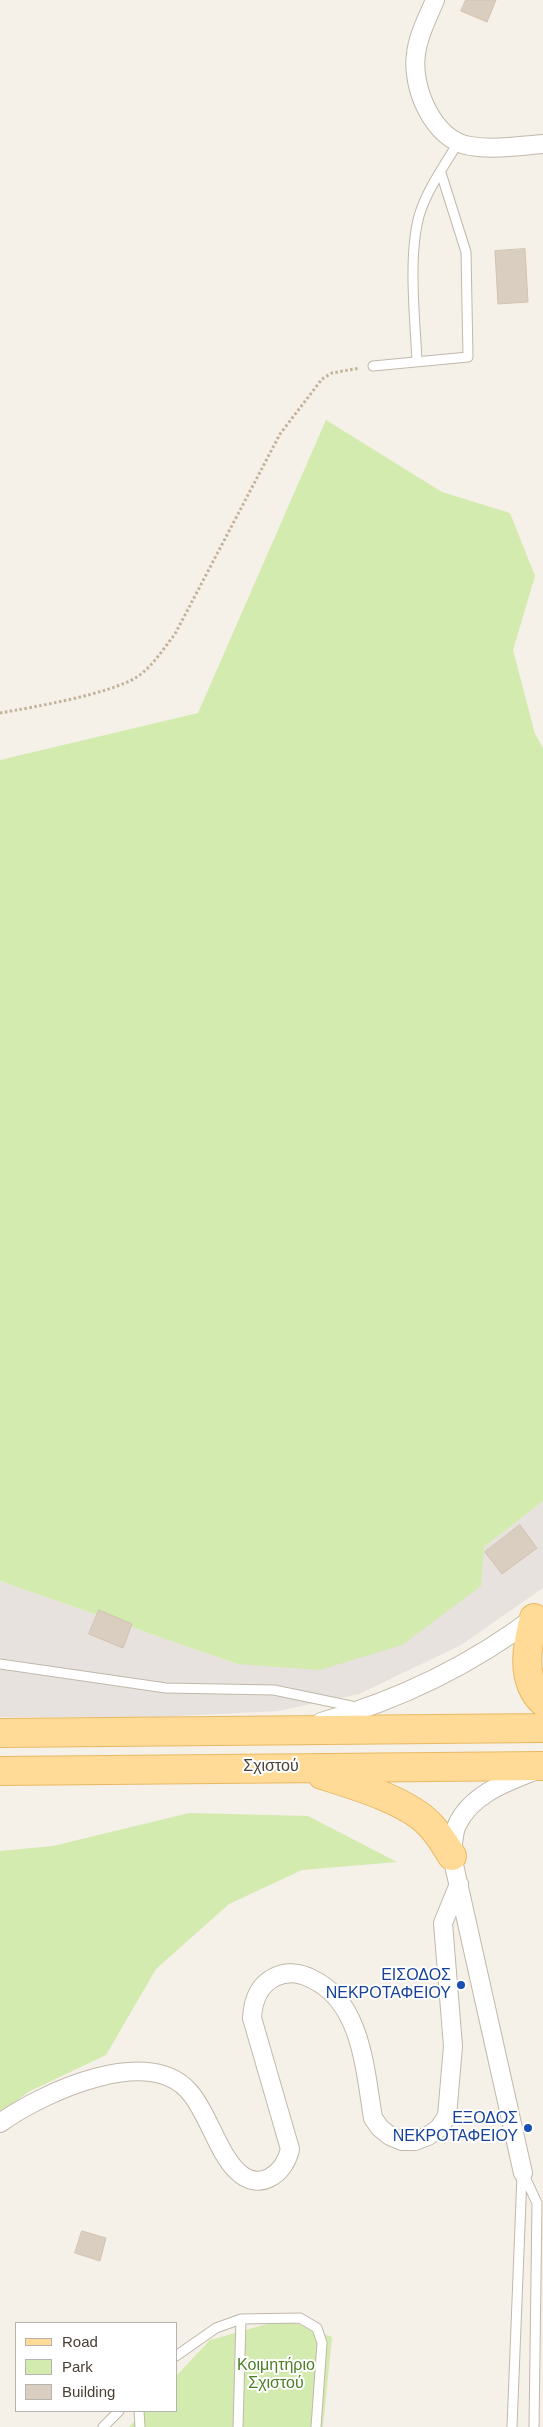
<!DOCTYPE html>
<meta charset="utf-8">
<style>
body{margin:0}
#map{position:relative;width:543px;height:2427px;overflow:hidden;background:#f5f0e8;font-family:Arial,sans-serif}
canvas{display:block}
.legend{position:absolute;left:15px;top:2322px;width:162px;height:90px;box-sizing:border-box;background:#fff;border:1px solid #b6b3af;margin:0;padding:6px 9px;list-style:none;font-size:15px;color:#494036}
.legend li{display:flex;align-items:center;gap:10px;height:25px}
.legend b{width:25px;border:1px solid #b6b3af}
</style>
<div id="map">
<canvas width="543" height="2427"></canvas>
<ul class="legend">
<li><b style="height:6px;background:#ffdb97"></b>Road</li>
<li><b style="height:14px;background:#d3ebaf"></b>Park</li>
<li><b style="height:14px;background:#dacec0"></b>Building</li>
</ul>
</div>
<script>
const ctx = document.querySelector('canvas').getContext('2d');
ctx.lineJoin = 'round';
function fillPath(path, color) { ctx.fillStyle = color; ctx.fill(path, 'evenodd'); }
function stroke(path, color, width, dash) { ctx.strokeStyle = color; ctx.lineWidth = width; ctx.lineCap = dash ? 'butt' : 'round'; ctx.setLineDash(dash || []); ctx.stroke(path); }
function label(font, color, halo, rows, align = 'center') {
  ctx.font = font + ' Arial,sans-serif'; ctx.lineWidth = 4; ctx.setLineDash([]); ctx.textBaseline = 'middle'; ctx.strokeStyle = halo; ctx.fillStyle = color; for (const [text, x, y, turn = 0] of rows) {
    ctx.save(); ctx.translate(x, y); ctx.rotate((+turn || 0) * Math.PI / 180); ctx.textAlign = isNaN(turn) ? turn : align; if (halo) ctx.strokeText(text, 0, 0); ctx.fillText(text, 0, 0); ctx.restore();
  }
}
fillPath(new Path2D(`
 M 543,1501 L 543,1588 L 461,1645 L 359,1694 L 278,1711 L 157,1717 L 0,1717 L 0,1581 L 237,1664 L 484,1547 Z`), '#e7e2dd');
fillPath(new Path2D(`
 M 326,420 L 442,492 L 510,513 L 535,576 L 513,650 L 535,734 L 543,748 L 543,1501 L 484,1547 L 481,1586 L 402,1645 L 320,1670 L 237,1664 L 0,1581 L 0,760 L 198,713 Z
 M 189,1813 L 308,1816 L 397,1862 L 302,1870 L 229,1904 L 156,1969 L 106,2055 L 28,2092 L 0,2114 L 0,1851 L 53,1846 Z
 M 285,2319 L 332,2337 L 323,2427 L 129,2427 L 144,2411 L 176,2411 L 176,2376 L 210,2340 Z`), '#d3ebaf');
const building = new Path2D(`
 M 466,0 L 496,0 L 487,22 L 461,11 Z
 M 525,249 L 528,302 L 498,304 L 495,251 Z
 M 520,1525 L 537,1548 L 502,1574 L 485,1552 Z
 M 99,1610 L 132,1624 L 123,1648 L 89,1634 Z
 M 82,2231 L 106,2238 L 100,2261 L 75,2253 Z`);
fillPath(building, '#dacec0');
stroke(building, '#d2c3b0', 1);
const lane = new Path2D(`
 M 417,361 C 415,318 408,257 419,216 C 427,189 445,165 459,141
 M 373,366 L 468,357 L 466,252 L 441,173
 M 0,1664 L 166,1688 L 274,1690 L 356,1707
 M 523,2173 L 537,2203 L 534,2427
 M 176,2356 L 216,2328 L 241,2319 L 300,2318 L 317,2328 L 322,2343 L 316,2427
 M 139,2411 L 140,2427
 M 103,2427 L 119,2411
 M 238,2427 L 241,2319
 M 512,2427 L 522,2175`);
const street = new Path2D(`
 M 435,0 C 428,17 418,35 416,54 C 411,87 433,140 470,146 C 494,150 519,146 543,144
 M 321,1722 C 399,1700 470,1666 536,1616
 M 0,2123 C 42,2093 152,2041 192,2095 C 209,2117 218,2152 237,2171 C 259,2193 285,2174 290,2149 L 252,2018 C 253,2001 258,1985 275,1977 C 287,1971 301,1973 312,1979 C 362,2002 365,2071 373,2118 L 380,2128 L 390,2136 L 402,2141 L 415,2141 L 428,2136 L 439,2128 L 447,2116 L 453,2046 L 443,1923 L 459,1884
 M 523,2173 L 452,1856 C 453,1846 453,1833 457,1825 C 471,1795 504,1783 532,1772`);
const primary = new Path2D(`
 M 534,1618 C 527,1645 520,1680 543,1702
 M 0,1733 L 543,1728
 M 0,1771 L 543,1766
 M 322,1775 C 354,1785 410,1801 432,1827 C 440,1836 446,1846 452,1856`);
stroke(lane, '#c1b8aa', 11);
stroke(street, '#c1b8aa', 20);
stroke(primary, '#e9b962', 30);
stroke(new Path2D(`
 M 0,713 C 34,707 110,694 137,677 C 153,666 163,649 175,634 L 280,434 L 322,379 L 332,373 L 360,368`), '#c3b39b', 3, [2.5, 2.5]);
stroke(lane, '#fff', 9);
stroke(street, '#fff', 18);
stroke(primary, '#ffdb97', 28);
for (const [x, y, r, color] of [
 [461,1985,5,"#1a4fb4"],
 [528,2128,5,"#1a4fb4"]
]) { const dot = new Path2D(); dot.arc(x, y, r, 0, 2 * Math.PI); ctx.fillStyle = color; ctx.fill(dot); stroke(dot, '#fff', 2); }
label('16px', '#494036', '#fff', [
 ["Σχιστού",271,1767]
]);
label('16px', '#164399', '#fff', [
 ["ΕΙΣΟΔΟΣ",451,1976],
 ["ΝΕΚΡΟΤΑΦΕΙΟΥ",451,1994],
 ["ΕΞΟΔΟΣ",518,2119],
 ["ΝΕΚΡΟΤΑΦΕΙΟΥ",518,2137]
], 'right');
label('16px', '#4c7e26', '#fff', [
 ["Κοιμητήριο",276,2366],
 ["Σχιστού",276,2384]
]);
</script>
